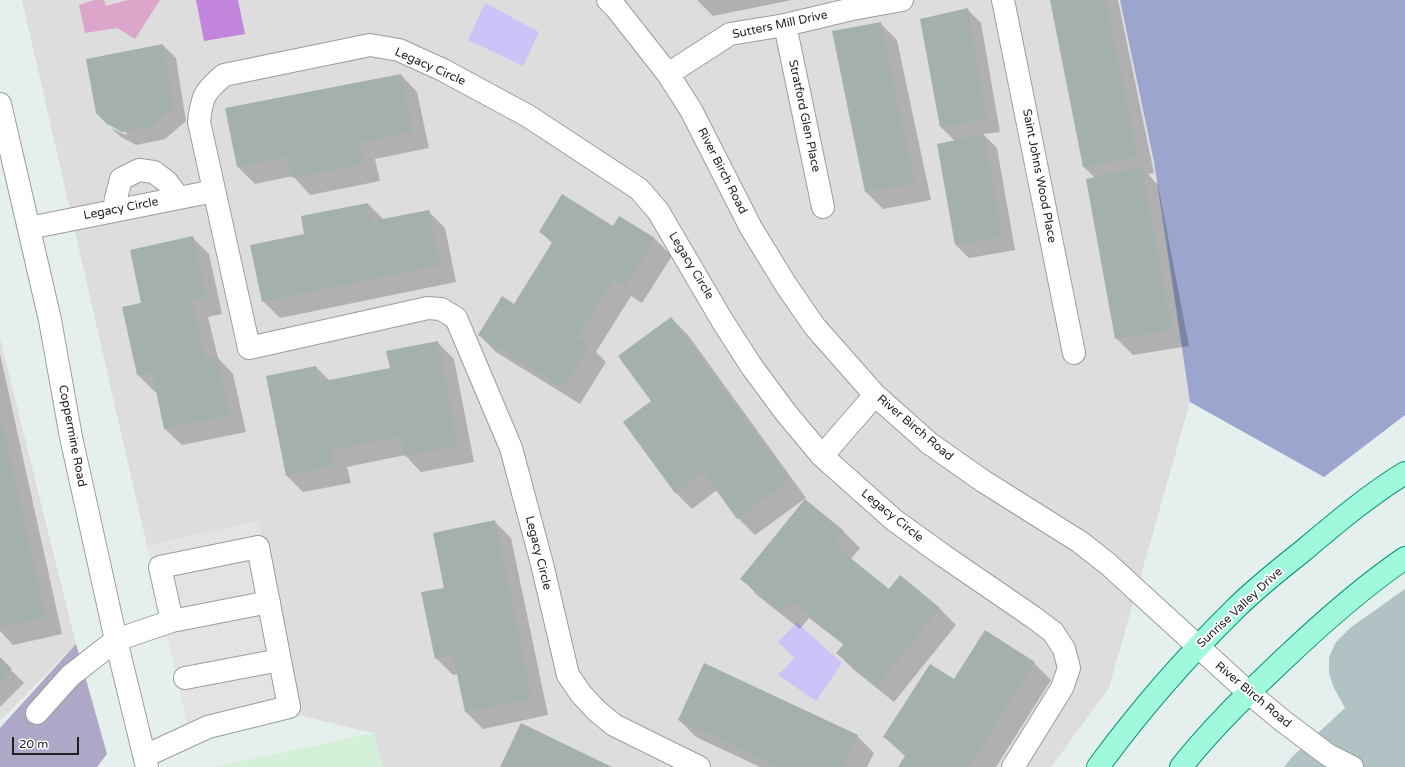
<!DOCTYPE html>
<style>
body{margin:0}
#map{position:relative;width:1405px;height:767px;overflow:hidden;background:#e5efed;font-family:"Varela Round",sans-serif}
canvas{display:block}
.scale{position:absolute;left:12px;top:737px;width:67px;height:18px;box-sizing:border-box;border:2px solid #1f1f1f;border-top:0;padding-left:5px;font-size:12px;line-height:14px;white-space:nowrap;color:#1f1f1f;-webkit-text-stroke:3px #fff;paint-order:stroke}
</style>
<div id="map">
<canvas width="1405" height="767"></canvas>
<div class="scale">20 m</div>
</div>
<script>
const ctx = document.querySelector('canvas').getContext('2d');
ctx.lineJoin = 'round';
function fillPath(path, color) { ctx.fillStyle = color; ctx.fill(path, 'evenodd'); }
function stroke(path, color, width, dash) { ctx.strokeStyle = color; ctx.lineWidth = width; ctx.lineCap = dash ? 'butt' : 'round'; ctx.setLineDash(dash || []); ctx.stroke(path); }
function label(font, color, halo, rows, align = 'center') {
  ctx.font = font + ' "Varela Round",sans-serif'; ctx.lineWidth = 4; ctx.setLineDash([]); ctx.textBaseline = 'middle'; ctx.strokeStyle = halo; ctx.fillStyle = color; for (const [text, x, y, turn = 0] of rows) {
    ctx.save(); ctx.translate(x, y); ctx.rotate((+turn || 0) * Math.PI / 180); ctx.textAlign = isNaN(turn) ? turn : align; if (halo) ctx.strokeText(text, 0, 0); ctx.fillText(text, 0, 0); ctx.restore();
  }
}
fillPath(new Path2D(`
 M 22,0 L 1120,0 L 1154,162 L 1190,402 L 1109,688 L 1051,767 L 383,767 L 373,733 L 302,716 L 258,521 L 147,546 Z
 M 0,338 L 76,644 L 0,721 Z`), '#dcdddc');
fillPath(new Path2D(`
 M 373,733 L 383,767 L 214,767 Z`), '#d5f0d8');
fillPath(new Path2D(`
 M 1405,589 L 1405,767 L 1284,767 L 1293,756 L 1345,708 L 1333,686 L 1329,673 L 1329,657 L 1336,642 L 1350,628 Z`), '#b1c2c4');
fillPath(new Path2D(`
 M 1120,0 L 1405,0 L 1405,415 L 1324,477 L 1190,402 L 1154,162 Z`), '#9ba5cd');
fillPath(new Path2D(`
 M 76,644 L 107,754 L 97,767 L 0,767 L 0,728 Z`), '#afa7c7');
fillPath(new Path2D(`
 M 485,3 L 539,32 L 523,66 L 468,40 Z
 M 797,623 L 842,663 L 816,701 L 778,675 L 795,658 L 778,642 Z`), '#cdc3f8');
fillPath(new Path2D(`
 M 196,0 L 238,0 L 245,34 L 204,41 Z`), '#c385dc');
fillPath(new Path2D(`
 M 258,521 L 302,716 L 191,741 L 147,546 Z`), '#e3e3e3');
fillPath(new Path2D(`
 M 94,0 L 104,0 L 106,6 L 128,0 L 160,0 L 135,39 L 117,28 L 85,33 L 79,5 Z`), '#dca6ca');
fillPath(new Path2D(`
 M 697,0 L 792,0 L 713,16 Z
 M 1051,0 L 1118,0 L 1154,173 L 1148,174 L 1158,185 L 1189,346 L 1133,355 L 1116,338 L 1095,178 L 1084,167 Z
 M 968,10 L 981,23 L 1000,132 L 983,134 L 997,148 L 1015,250 L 969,258 L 956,245 L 955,141 L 941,127 Z
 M 880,23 L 897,40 L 931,200 L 883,209 L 866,192 L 834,32 Z
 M 163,45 L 176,58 L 186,121 L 165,139 L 136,145 L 121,137 L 111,128 L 126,135 L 127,133 L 108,124 Z
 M 401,75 L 417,92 L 429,148 L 375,159 L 380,181 L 310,195 L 293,176 L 255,184 L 238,167 L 227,109 Z
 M 368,204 L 384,220 L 428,211 L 445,228 L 456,282 L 280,318 L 263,301 L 306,235 Z
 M 620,217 L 655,239 L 672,256 L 642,303 L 631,296 L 596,352 L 606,362 L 580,404 L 496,352 L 479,335 L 514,305 L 553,244 L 540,231 L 613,228 Z
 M 192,237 L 209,254 L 222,314 L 208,317 L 218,358 L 233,374 L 246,432 L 182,445 L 165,429 L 157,391 L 155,392 L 138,375 L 123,307 L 142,303 Z
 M 671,318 L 688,335 L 806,498 L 755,535 L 738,518 L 717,490 L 692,509 L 675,492 L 652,401 Z
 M 437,342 L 454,359 L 474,462 L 421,472 L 405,455 L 347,467 L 351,483 L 303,492 L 286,475 L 316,367 L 330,381 L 391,369 Z
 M 0,354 L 62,634 L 13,645 L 0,631 Z
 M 494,521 L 511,538 L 548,715 L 483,729 L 466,712 L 458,674 L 453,675 L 436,658 L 445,589 Z
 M 843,531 L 860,548 L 851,559 L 889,590 L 939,608 L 956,625 L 894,702 L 854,670 L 837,653 L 844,645 L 809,618 L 800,629 L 758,596 L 742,579 Z
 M 0,659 L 24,683 L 0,707 Z
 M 1034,663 L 1051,680 L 996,767 L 899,767 L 906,757 L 884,737 L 954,680 Z
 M 679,720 L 857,736 L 874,753 L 867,767 L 760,767 L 696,737 Z`), '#0003');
fillPath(new Path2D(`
 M 1050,0 L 1106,0 L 1138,157 L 1083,167 Z
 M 968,8 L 987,119 L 940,127 L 920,19 Z
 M 881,22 L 915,184 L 865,192 L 832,31 Z
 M 163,44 L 174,107 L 152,126 L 122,132 L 107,124 L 96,113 L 86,59 Z
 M 401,74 L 413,132 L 359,143 L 363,164 L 292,178 L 288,157 L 237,167 L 225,108 Z
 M 984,134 L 1002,237 L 955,245 L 937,144 Z
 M 1142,167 L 1172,330 L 1115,339 L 1086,179 Z
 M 562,194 L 613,226 L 619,216 L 655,238 L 625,287 L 614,280 L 577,337 L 590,345 L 563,388 L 478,335 L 502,296 L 514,304 L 553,241 L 539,232 Z
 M 368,203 L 372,221 L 429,210 L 440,265 L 262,302 L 250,245 L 304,234 L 301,216 Z
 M 193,236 L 206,297 L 192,300 L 205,358 L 217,356 L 230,415 L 164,429 L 152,372 L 137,375 L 122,307 L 141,303 L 130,250 Z
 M 671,317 L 790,480 L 737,519 L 703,472 L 675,493 L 623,422 L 651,401 L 618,356 Z
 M 438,341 L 458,446 L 404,456 L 400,437 L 331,450 L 334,466 L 286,476 L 266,376 L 316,366 L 319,382 L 390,368 L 386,351 Z
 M 0,414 L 46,617 L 0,627 Z
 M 805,499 L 844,531 L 833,544 L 889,589 L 900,575 L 940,608 L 877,686 L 836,653 L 844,644 L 792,602 L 783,613 L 740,579 Z
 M 495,520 L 532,699 L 465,712 L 453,655 L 435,659 L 421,592 L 444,588 L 433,533 Z
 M 985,630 L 1035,662 L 969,767 L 898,767 L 907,753 L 883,737 L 930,664 L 954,679 Z
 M 0,657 L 12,669 L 0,681 Z
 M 704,663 L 858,735 L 843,767 L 778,767 L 678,720 Z
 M 521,723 L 612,767 L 500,767 Z`), '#a4b1ab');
const minor = new Path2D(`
 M 608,0 L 616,8 L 668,74 L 691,110 L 751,228 L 786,285 L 815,327 L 875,395 L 929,443 L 983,481 L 1080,542 L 1108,564 L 1249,693 L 1283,721 L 1328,755 L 1352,767
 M 1003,0 L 1074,353
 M 785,25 L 823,207
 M 668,74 L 730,34 L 785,25 L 852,9 L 902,0
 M 0,104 L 50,320 L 71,437 L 116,640 L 147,767
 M 114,211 L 116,198 L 121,179 L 139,170 L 154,172 L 167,182 L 179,198
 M 29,228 L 214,191
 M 822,456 L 875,395
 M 185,678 L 280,660
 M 37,713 L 70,676 L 116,640 L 172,621
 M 145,756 L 208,727 L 289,707 L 258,547 L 160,567 L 172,621 L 269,602
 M 699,767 L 614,725 L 597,711 L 581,694 L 568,675 L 542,564 L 511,448 L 456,318 L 441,309 L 428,308 L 249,348 L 199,122 C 202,96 204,92 224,75 L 370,45 L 399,50 L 443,70 L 528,116 L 639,189 L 658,211 L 723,322 L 752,367 L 786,413 L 822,456 L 894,520 L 944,556 L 1033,617 L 1053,632 L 1064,649 L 1069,668 L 1062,688 L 1013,767`);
const major = new Path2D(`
 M 1098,767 C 1139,711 1185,658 1235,609 C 1256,588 1280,569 1304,550 C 1336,523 1369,495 1405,473
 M 1181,767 C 1212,728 1248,693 1284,659 C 1322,623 1361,588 1405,558`);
stroke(minor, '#9c9c9c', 24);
stroke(major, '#049574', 24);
stroke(minor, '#fff', 22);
stroke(major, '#a0f9dc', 22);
label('12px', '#1f1f1f', '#fff', [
 ["Sutters Mill Drive",780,25,-12],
 ["Legacy Circle",430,67,24],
 ["Stratford Glen Place",804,116,78],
 ["River Birch Road",722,171,63],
 ["Saint Johns Wood Place",1039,176,79],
 ["Legacy Circle",121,209,-11],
 ["Legacy Circle",691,266,59],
 ["River Birch Road",915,428,40],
 ["Coppermine Road",72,436,79],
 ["Legacy Circle",892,516,39],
 ["Legacy Circle",538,553,76],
 ["Sunrise Valley Drive",1240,608,-43],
 ["River Birch Road",1253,695,40]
]);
</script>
